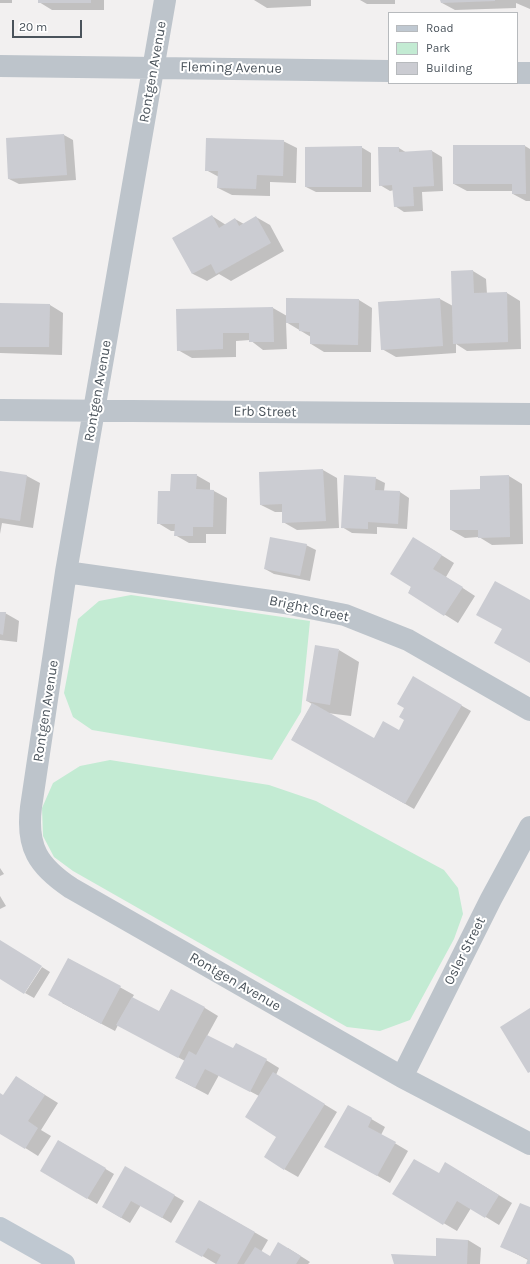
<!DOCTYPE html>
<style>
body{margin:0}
#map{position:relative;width:530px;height:1264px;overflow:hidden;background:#f2f0f0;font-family:Karla,sans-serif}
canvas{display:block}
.legend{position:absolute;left:388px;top:12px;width:130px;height:72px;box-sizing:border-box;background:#fff;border:1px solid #b7babd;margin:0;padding:5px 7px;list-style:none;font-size:12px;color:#4a535b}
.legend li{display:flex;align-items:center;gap:8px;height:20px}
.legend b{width:20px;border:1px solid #b7babd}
.scale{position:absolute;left:12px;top:20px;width:70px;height:18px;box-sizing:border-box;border:2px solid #4a535b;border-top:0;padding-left:5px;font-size:12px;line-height:14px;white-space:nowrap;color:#4a535b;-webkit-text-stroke:3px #fff;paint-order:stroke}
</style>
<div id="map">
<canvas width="530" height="1264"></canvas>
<ul class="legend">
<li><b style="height:5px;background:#bfc8d1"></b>Road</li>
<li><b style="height:11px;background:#c3ebd3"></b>Park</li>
<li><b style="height:11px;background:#cbccd2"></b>Building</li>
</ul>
<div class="scale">20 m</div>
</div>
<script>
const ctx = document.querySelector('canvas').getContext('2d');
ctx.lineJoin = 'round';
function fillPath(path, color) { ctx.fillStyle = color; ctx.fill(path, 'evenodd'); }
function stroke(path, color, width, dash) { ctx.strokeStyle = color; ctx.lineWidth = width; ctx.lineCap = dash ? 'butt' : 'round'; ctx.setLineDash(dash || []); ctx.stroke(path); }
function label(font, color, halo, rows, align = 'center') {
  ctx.font = font + ' Karla,sans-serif'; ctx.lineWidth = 4; ctx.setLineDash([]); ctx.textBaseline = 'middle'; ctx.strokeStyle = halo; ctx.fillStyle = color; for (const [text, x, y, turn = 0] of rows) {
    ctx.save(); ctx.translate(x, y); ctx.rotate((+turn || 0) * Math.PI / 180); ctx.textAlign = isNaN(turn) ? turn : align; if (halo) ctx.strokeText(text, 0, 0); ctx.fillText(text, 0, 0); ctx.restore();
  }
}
fillPath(new Path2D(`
 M 131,595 L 310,621 L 301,712 L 272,760 L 92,730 L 73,717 L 64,693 L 78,619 L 99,601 Z
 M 110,760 L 269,785 L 316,801 L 444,870 L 458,888 L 463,914 L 454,939 L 410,1020 L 380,1031 L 347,1027 L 73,871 L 54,857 L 43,836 L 42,808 L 53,783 L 80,766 Z`), '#c3ebd3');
fillPath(new Path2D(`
 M 0,0 L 12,0 L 12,3 L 0,3 Z
 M 39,0 L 104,0 L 104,10 L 52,10 L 39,2 Z
 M 254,0 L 311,0 L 311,6 L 267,8 Z
 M 360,0 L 395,0 L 395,4 L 367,4 Z
 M 442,0 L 530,0 L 530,9 L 516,3 L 516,8 L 455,10 L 442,3 Z
 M 64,135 L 73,140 L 76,180 L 19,184 L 9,179 L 7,139 Z
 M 283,141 L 297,148 L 296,183 L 270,182 L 270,196 L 232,195 L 218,188 L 219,177 L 206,170 Z
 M 454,146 L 525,146 L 530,149 L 530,201 L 526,201 L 513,194 L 513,191 L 467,191 L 454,184 Z
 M 361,147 L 371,153 L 371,192 L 316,192 L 306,187 Z
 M 399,148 L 407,153 L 432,151 L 442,157 L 443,191 L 422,192 L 423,211 L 404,212 L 395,206 L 394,190 L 390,191 L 380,185 Z
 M 212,216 L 226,225 L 235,219 L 244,224 L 256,217 L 270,225 L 284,251 L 231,281 L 219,274 L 207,281 L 193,274 L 173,238 Z
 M 473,271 L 486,279 L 487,294 L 507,293 L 520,301 L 521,349 L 467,351 L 456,344 L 456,353 L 396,357 L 382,349 L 379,302 L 440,299 L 453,306 Z
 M 359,300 L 372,308 L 371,352 L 324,352 L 311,344 L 311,337 L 286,322 L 287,349 L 263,350 L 250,340 L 236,341 L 236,357 L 192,358 L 178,350 L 273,308 L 287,316 Z
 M 0,304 L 50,305 L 63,313 L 62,355 L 0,353 Z
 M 323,470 L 337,478 L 339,528 L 297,530 L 283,522 L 283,512 L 275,512 L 261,505 L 260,473 Z
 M 0,472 L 27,476 L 40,483 L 33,528 L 2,523 L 0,534 Z
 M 196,475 L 210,483 L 210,490 L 214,491 L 227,498 L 226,534 L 206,534 L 206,543 L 189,543 L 175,535 L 176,531 L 171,531 L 158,523 L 171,492 Z
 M 509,476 L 522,484 L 523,544 L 492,545 L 479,537 L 465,538 L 451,530 L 481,490 L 481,477 Z
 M 375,478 L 385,483 L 384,491 L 400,492 L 409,498 L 407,529 L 377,527 L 377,534 L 352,533 L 342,527 Z
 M 306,545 L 316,550 L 310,581 L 274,574 L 265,569 Z
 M 427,546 L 454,563 L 446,577 L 475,596 L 458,623 L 409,592 Z
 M 0,613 L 5,613 L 19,621 L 17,642 L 0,640 Z
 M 339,650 L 359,662 L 351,716 L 327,713 L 374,739 L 399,731 L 405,720 L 405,708 L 413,678 L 471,711 L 414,809 L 292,739 L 312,704 L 307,701 Z
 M 0,868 L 4,874 L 0,876 Z
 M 0,896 L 6,906 L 0,909 Z
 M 69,959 L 134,995 L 132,998 L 159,1012 L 171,990 L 205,1008 L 218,1016 L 207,1036 L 233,1050 L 266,1060 L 279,1068 L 276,1075 L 337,1112 L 298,1177 L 284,1169 L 278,1136 L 259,1096 L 219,1075 L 208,1095 L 176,1078 L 185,1061 L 118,1025 L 115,1031 L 62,1003 Z
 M 42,967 L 50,972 L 34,998 L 25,993 Z
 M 16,1077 L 58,1103 L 41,1130 L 51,1136 L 38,1156 L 0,1132 L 0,1094 L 4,1097 Z
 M 349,1106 L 385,1127 L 381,1135 L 408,1151 L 390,1183 L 326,1146 Z
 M 59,1141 L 114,1174 L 97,1204 L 41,1171 Z
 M 126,1168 L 184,1201 L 171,1223 L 141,1205 L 130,1223 L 103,1207 Z
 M 459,1171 L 512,1203 L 499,1225 L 471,1208 L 457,1231 L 394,1194 L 439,1174 Z
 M 200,1201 L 268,1240 L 261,1252 L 270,1257 L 288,1248 L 310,1262 L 308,1264 L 216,1264 L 177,1241 Z
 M 530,1209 L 530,1264 L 527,1264 L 528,1260 L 501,1246 Z
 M 468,1240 L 481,1248 L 480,1264 L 395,1264 L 436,1257 Z`), '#0003');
fillPath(new Path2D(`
 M 38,0 L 91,0 L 91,3 L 38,3 Z
 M 440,0 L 495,0 L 495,1 L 441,3 Z
 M 64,134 L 67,175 L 8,179 L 6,138 Z
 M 206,138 L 284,140 L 283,176 L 257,175 L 256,189 L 217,188 L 218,171 L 205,171 Z
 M 453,145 L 525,145 L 526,194 L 512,194 L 512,184 L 453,184 Z
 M 362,146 L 362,187 L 305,187 L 305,147 Z
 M 378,147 L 399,147 L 399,152 L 432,150 L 434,186 L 413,187 L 414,206 L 394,207 L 392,185 L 379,186 Z
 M 212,215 L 219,228 L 235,218 L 239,226 L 256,216 L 271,243 L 216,274 L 211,264 L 192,274 L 172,238 Z
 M 473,270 L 474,293 L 507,292 L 508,342 L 453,344 L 451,271 Z
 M 286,298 L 359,299 L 358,345 L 310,344 L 310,332 L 299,331 L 299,323 L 286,323 Z
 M 440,298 L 443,346 L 381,350 L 378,302 Z
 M 0,303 L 50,304 L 49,347 L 0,347 Z
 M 273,307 L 274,342 L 249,342 L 249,333 L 223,333 L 223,349 L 177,351 L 176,309 Z
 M 323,469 L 326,521 L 282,523 L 282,504 L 260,505 L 259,472 Z
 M 0,471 L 27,475 L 20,521 L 0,518 Z
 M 171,474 L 197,474 L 196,489 L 214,490 L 213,527 L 193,527 L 193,536 L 174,536 L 175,524 L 157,524 L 158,491 L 170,491 Z
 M 344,475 L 376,477 L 375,490 L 400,491 L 398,524 L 368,522 L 368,529 L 341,528 Z
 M 509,475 L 510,537 L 478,538 L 478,530 L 450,530 L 450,490 L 480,489 L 480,476 Z
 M 270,537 L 307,544 L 300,576 L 264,569 Z
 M 413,537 L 442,555 L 433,569 L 463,587 L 444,616 L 408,593 L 411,587 L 390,574 Z
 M 495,581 L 530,600 L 530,663 L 494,643 L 502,629 L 476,615 Z
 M 0,612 L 6,612 L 3,635 L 0,634 Z
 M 315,645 L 339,649 L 330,705 L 306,701 Z
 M 413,676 L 462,705 L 405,804 L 291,740 L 312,703 L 374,738 L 383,721 L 399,730 L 404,720 L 399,717 L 404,708 L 397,704 Z
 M 0,940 L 42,966 L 24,994 L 0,979 Z
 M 68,958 L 121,986 L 101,1024 L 48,995 Z
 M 171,989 L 205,1007 L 178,1058 L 116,1025 L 132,997 L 159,1011 Z
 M 530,1008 L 530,1072 L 528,1073 L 500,1027 Z
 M 207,1035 L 233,1048 L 236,1043 L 267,1059 L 250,1092 L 205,1069 L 195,1088 L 175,1078 L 189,1051 L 196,1055 Z
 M 273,1072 L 325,1104 L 284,1170 L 264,1157 L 276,1137 L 245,1117 Z
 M 16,1076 L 45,1095 L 28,1121 L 38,1128 L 25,1149 L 0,1134 L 0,1093 L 3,1095 Z
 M 348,1105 L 372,1118 L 368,1127 L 396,1142 L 377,1176 L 324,1147 Z
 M 58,1140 L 106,1168 L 87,1199 L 40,1171 Z
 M 414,1159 L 439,1173 L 445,1162 L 499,1195 L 485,1218 L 457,1201 L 443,1225 L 392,1194 Z
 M 125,1166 L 175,1195 L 162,1218 L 131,1201 L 121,1218 L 102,1207 Z
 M 199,1200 L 255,1232 L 237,1264 L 216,1264 L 221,1255 L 208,1248 L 202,1257 L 175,1242 Z
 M 520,1203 L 530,1207 L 530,1264 L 526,1264 L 528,1259 L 500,1247 Z
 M 436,1238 L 468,1240 L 467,1264 L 394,1264 L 391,1254 L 436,1256 Z
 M 278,1242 L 301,1256 L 296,1264 L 244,1264 L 255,1247 L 270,1256 Z`), '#cbccd2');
stroke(new Path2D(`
 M 165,0 L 66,572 L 31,807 C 26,847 38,866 71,888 L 402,1077 L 530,1144
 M 0,66 L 389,71
 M 517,73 L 530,73
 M 0,410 L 530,414
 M 66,572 L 285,603 L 345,615 L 408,640 L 530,710
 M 402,1077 L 491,899 L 530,827`), '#bdc4cb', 22);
stroke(new Path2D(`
 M 0,1228 L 64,1264`), '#bfc8d1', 22);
label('14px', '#4a535b', '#fff', [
 ["Fleming Avenue",231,68,1],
 ["Rontgen Avenue",153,72,-80],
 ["Rontgen Avenue",98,391,-80],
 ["Erb Street",265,412,1],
 ["Bright Street",309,609,12],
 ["Rontgen Avenue",46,711,-81],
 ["Osler Street",465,951,-63],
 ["Rontgen Avenue",235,982,30]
]);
</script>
